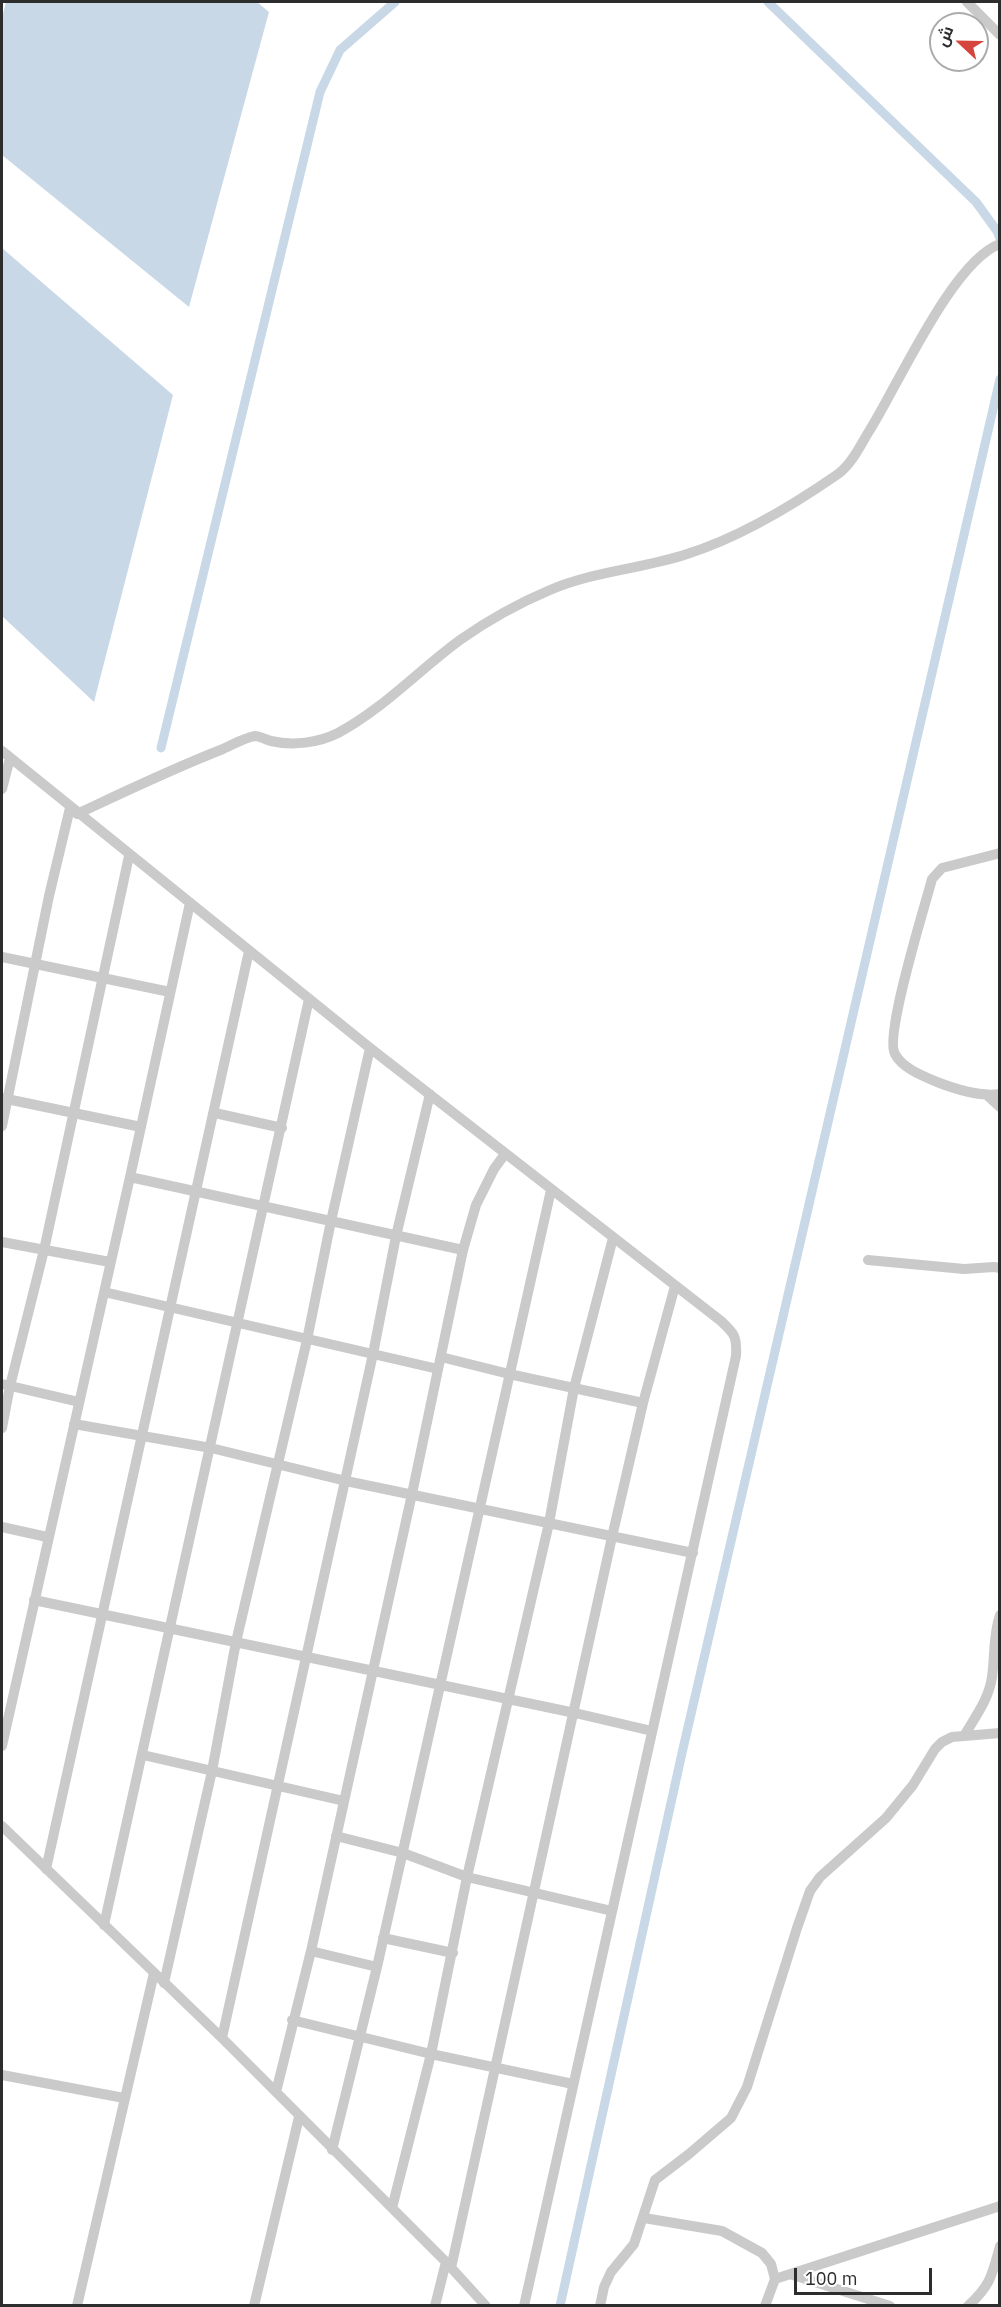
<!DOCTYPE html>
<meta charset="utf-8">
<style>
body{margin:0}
#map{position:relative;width:1001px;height:2307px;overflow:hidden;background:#fff;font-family:"IBM Plex Sans",Cairo,sans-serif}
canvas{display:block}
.frame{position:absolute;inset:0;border:3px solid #2d2d2d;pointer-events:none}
.north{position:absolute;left:929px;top:12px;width:60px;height:60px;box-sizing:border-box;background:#fff;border:2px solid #ababab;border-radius:50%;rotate:292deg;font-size:16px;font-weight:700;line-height:24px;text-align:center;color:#2d2d2d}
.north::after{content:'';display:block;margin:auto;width:21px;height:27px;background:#d5443d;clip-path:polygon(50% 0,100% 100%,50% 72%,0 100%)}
.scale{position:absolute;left:794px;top:2268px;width:138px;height:27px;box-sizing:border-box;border:3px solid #2d2d2d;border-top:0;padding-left:8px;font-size:18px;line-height:21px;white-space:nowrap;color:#2d2d2d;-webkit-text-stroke:4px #fff;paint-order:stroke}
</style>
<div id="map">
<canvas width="1001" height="2307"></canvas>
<div class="frame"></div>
<div class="north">ش</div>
<div class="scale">100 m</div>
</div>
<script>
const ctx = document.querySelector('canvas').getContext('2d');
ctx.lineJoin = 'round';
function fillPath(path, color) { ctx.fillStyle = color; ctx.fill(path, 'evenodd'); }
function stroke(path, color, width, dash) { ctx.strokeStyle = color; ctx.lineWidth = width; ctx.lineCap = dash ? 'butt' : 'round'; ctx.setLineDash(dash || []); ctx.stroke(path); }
fillPath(new Path2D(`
 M 6,2 L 257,2 L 269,12 L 189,307 L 2,155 L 2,18 Z
 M 2,248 L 173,395 L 94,702 L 2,616 Z`), '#c9d8e7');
stroke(new Path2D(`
 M 768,2 L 976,202 L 997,231 L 1000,239
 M 161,748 L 320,92 L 340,50 L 395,2
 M 560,2306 L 682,1753 L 1000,379`), '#c9d8e7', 9);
stroke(new Path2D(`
 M 967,2 L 1000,35
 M 2,751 L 370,1048 L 721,1321 C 735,1334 737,1337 736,1356 L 524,2306
 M 2,789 L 10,758
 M 77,814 C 126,791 174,768 223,749 C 232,745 246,737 255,736 C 260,736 266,740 271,741 C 293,746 318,743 338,733 C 383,709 419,670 460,640 C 487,621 519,603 550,590 C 594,571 642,569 687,554 C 741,537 792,506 838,474 C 851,465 860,446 868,433 C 897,388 952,261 1000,244
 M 1000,853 L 942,868 L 932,879 C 925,906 884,1036 895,1054 C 902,1068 923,1076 937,1082 C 955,1089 980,1097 1000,1094
 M 2,957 L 170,992
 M 988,1096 L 1000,1107
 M 2,1098 L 141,1127
 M 215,1113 L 282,1128
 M 2,1126 L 49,896 L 70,808
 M 130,1177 L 463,1250
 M 2,1242 L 110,1262
 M 868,1260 L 964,1269 L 994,1267 L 1000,1268
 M 104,1292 L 438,1369
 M 441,1357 L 509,1374 L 643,1403
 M 2,1384 L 79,1402
 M 74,1424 L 211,1448 L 346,1481 L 693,1553
 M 2,1428 L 10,1386 L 44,1250 L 129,856
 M 2,1527 L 47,1537
 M 34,1600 L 575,1713 L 652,1731
 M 964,1736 C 975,1717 989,1699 992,1677 C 995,1656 993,1635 1000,1615
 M 2,1746 L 130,1177 L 190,903
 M 143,1755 L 344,1801
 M 2,1826 L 222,2038 L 446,2262 L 486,2306
 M 336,1836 L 403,1853 L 467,1877 L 612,1911
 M 46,1869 L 249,951
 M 104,1925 L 309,999
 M 383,1938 L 453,1953
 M 311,1951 L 377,1967
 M 164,1983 L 212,1771 L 236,1642 L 307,1340 L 331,1221 L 370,1048
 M 292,2020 L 431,2054 L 573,2084
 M 222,2038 L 373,1354 L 396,1236 L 430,1094
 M 2,2075 L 124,2098
 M 276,2092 L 311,1951 L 412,1494 L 463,1250 L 476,1205 L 494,1169 L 505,1154
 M 332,2150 L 377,1967 L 551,1190
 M 392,2208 L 431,2054 L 467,1877 L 549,1523 L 574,1388 L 613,1238
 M 644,2218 L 722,2231 L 762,2253 L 771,2264 L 775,2279 L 765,2306
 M 451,2268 L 612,1537 L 643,1403 L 675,1286
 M 790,2274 L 890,2306
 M 775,2279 L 1000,2206
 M 77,2306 L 154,1973
 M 254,2306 L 299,2117
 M 435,2306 L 446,2262
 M 600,2306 L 604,2287 L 611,2272 L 634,2244 L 655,2180 L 689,2154 L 731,2118 L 747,2087 L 797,1928 L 810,1891 L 820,1877 L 886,1818 L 913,1785 L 935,1749 L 942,1742 L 952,1737 L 1000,1733
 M 968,2306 C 991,2285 992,2275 1000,2246`), '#cacaca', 10);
</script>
